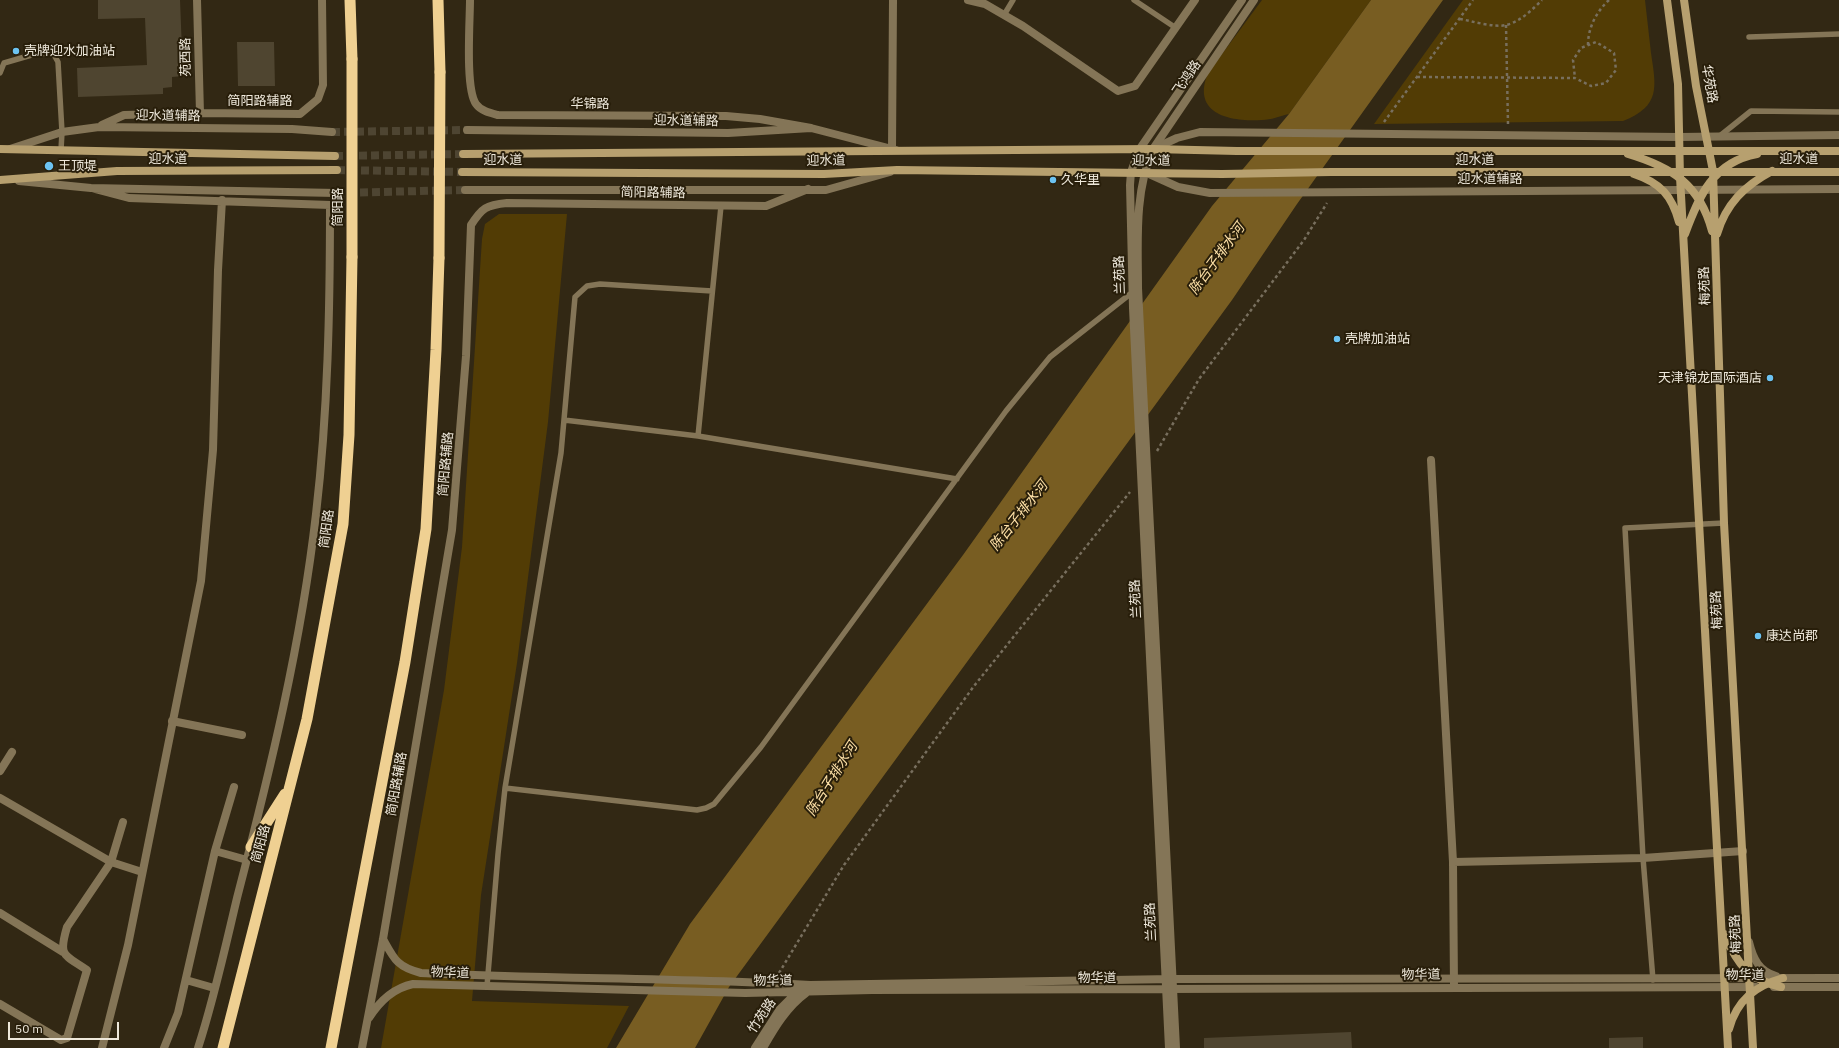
<!DOCTYPE html>
<meta charset="utf-8">
<style>
body{margin:0}
#map{position:relative;width:1839px;height:1048px;overflow:hidden;background:#322814;font-family:"IBM Plex Sans",sans-serif}
canvas{display:block}
.scale{position:absolute;left:8px;top:1022px;width:111px;height:18px;box-sizing:border-box;border:2px solid #eee8db;border-top:0;padding-left:5px;font-size:12px;line-height:14px;white-space:nowrap;color:#eee8db;-webkit-text-stroke:3px #281e0a;paint-order:stroke}
</style>
<div id="map">
<canvas width="1839" height="1048"></canvas>
<div class="scale">50 m</div>
</div>
<script>
const ctx = document.querySelector('canvas').getContext('2d');
ctx.lineJoin = 'round';
function fillPath(path, color) { ctx.fillStyle = color; ctx.fill(path, 'evenodd'); }
function stroke(path, color, width, dash) { ctx.strokeStyle = color; ctx.lineWidth = width; ctx.lineCap = dash ? 'butt' : 'round'; ctx.setLineDash(dash || []); ctx.stroke(path); }
function label(font, color, halo, rows, align = 'center') {
  ctx.font = font + ' "IBM Plex Sans","Noto Sans SC",sans-serif'; ctx.lineWidth = 4; ctx.setLineDash([]); ctx.textBaseline = 'middle'; ctx.strokeStyle = halo; ctx.fillStyle = color; for (const [text, x, y, turn = 0] of rows) {
    ctx.save(); ctx.translate(x, y); ctx.rotate((+turn || 0) * Math.PI / 180); ctx.textAlign = isNaN(turn) ? turn : align; if (halo) ctx.strokeText(text, 0, 0); ctx.fillText(text, 0, 0); ctx.restore();
  }
}
fillPath(new Path2D(`
 M 1262,0 L 1371,0 L 1289,114 C 1280,116 1271,120 1262,120 C 1230,122 1191,114 1208,73 Z
 M 1463,0 L 1645,0 C 1647,18 1649,35 1651,53 C 1656,87 1661,106 1623,121 L 1374,124 Z
 M 499,214 L 567,214 L 548,422 L 517,663 L 481,895 L 472,1001 L 629,1006 L 607,1048 L 381,1048 L 444,690 L 462,547 L 482,239 L 485,224 Z`), '#523c05');
fillPath(new Path2D(`
 M 1371,0 L 1443,0 L 1297,204 L 1232,300 L 729,987 L 695,1048 L 616,1048 L 690,924 L 963,555 L 1212,206 L 1289,114 Z`), '#785d22');
fillPath(new Path2D(`
 M 98,0 L 180,0 L 183,76 L 172,77 L 172,87 L 163,88 L 163,94 L 78,97 L 77,68 L 147,65 L 145,18 L 98,19 Z
 M 237,42 L 274,42 L 275,86 L 238,86 Z
 M 1351,1032 L 1352,1048 L 1204,1048 L 1204,1038 Z
 M 1643,1037 L 1643,1048 L 1609,1048 L 1609,1038 Z`), '#4f4530');
stroke(new Path2D(`
 M 332,132 L 467,130
 M 336,193 L 465,190`), '#4e4532', 8, [8, 4]);
stroke(new Path2D(`
 M 335,156 L 463,154
 M 337,170 L 462,172`), '#4e4532', 8, [8, 4]);
stroke(new Path2D(`
 M 1460,19 C 1472,21 1494,28 1506,25 C 1520,22 1533,9 1542,0
 M 1506,25 L 1508,124
 M 1588,45 C 1588,28 1596,12 1609,0
 M 1417,77 L 1575,78 L 1591,86 L 1606,83 L 1616,70 L 1614,53 L 1596,42 L 1581,48 L 1573,60 L 1575,78
 M 1384,122 L 1473,0
 M 1157,451 L 1199,379 L 1304,240 L 1327,203
 M 779,973 L 844,865 L 974,686 L 1130,492`), '#786f5e', 2.5, [3, 3]);
stroke(new Path2D(`
 M 1134,0 L 1176,28
 M 1004,15 L 1013,0
 M 1749,37 L 1839,34
 M 0,73 L 4,63 L 35,54 L 53,53 L 58,62 L 62,132 L 61,150
 M 1721,135 L 1751,111 L 1839,112
 M 564,420 L 698,436 L 957,479
 M 698,436 L 721,206
 M 505,788 L 697,810 L 706,808 L 714,804 L 761,747 L 1006,411 L 1050,357 L 1134,291
 M 1653,980 L 1643,858 L 1625,528 L 1724,523
 M 487,986 L 498,854 L 505,788 L 561,453 L 575,297 L 587,286 L 600,284 L 712,291`), '#847557', 5.5);
stroke(new Path2D(`
 M 968,0 L 985,4 L 1023,26 L 1118,91 L 1135,86 L 1195,0
 M 892,149 L 893,0
 M 1153,149 L 1177,138 L 1200,132 L 1679,137 L 1839,135
 M 1147,173 L 1178,187 L 1210,193 L 1839,189
 M 1431,460 L 1453,862 L 1454,987
 M 172,721 L 242,735
 M 0,771 L 12,752
 M 0,798 L 111,862 L 67,927 C 58,957 64,954 87,970 L 67,1038 L 61,1040 L 0,1004
 M 123,822 L 111,862 L 142,872
 M 215,851 L 234,787
 M 1453,862 L 1643,858 L 1743,851
 M 0,913 L 63,952
 M 186,980 L 214,988
 M 164,1048 L 178,1013 L 215,851 L 247,860`), '#847557', 8);
stroke(new Path2D(`
 M 197,0 L 200,113
 M 470,0 C 470,21 465,89 476,104 C 481,111 490,113 498,115 L 726,116 L 760,119 L 811,128
 M 102,125 L 124,115 L 200,113 L 300,114 L 318,99 L 323,85 L 322,0
 M 467,130 L 728,133 L 811,128 L 896,150
 M 10,149 L 62,132 L 99,127 L 292,129 L 332,132
 M 19,181 L 91,188 L 336,193
 M 91,188 L 129,198 L 330,205 C 330,308 328,411 316,514 C 301,645 270,771 237,898 C 225,948 214,999 198,1048
 M 465,190 L 826,190 L 890,172
 M 383,939 C 394,959 397,967 421,973 C 550,979 680,978 810,985 L 1172,979 L 1839,978
 M 1749,942 C 1753,959 1759,971 1776,976
 M 1774,987 L 1839,987
 M 369,1018 C 379,1002 394,988 413,984 L 745,993 L 872,990 L 1756,987
 M 102,1048 L 128,945 L 201,581 L 213,450 L 218,270 L 222,200
 M 362,1048 L 383,939 L 452,530 L 466,356 L 471,225 C 482,208 486,205 507,203 L 766,206 L 808,189
 M 755,1048 L 780,1009 L 797,992
 M 763,1048 C 775,1027 787,1007 806,993
 M 1169,1048 L 1133,308 L 1130,185 L 1131,172 L 1139,150 L 1242,0
 M 1176,1048 L 1138,288 C 1138,241 1134,193 1153,149 L 1254,0`), '#847557', 8);
stroke(new Path2D(`
 M 1667,0 L 1678,84 L 1680,177 L 1728,1048
 M 1684,0 L 1696,86 L 1713,171 L 1724,523 L 1753,1048
 M 0,149 L 335,156
 M 463,154 L 1153,149 L 1237,151 L 1839,151
 M 1628,154 C 1672,167 1700,185 1712,231
 M 462,172 L 824,174 L 897,170 L 1222,174 L 1331,172 L 1839,172
 M 1634,174 C 1661,183 1672,196 1679,222
 M 0,180 L 117,171 L 337,170
 M 1685,234 C 1699,196 1713,162 1757,154
 M 1717,234 C 1726,204 1744,186 1772,171
 M 1724,934 C 1738,965 1748,979 1781,987
 M 1729,1029 C 1737,1000 1755,986 1783,978`), '#b7a06f', 8);
stroke(new Path2D(`
 M 350,0 L 352,59
 M 438,0 L 440,72
 M 251,847 L 285,794
 M 223,1048 L 307,719 L 343,524 L 349,435 L 352,257
 M 331,1048 L 405,662 L 426,529 L 436,350 L 439,258`), '#efd092', 11);
stroke(new Path2D(`
 M 352,59 L 352,257
 M 439,258 L 440,72`), '#efd092', 11);
for (const [x, y, r, color] of [
 [16,51,4,"#6cc3f2"],
 [49,166,5,"#6cc3f2"],
 [1053,180,4,"#6cc3f2"],
 [1337,339,4,"#6cc3f2"],
 [1770,378,4,"#6cc3f2"],
 [1758,636,4,"#6cc3f2"]
]) { const dot = new Path2D(); dot.arc(x, y, r, 0, 2 * Math.PI); ctx.fillStyle = color; ctx.fill(dot); stroke(dot, '#281e0a', 1.5); }
label('13px', '#eee8db', '#281e0a', [
 ["壳牌迎水加油站",24,51],
 ["王顶堤",58,166],
 ["久华里",1061,180],
 ["壳牌加油站",1345,339],
 ["天津锦龙国际酒店",1762,378,"right"],
 ["康达尚郡",1766,636]
], 'left');
label('13px', '#eee8db', '#281e0a', [
 ["苑西路",186,57,-91],
 ["飞鸿路",1187,78,-56],
 ["华苑路",1709,84,80],
 ["简阳路辅路",260,101],
 ["华锦路",590,104],
 ["迎水道辅路",168,116,1],
 ["迎水道辅路",686,121,1],
 ["迎水道",168,159],
 ["迎水道",1799,159],
 ["迎水道",503,160],
 ["迎水道",1475,160],
 ["迎水道",826,161,-1],
 ["迎水道",1151,161,1],
 ["迎水道辅路",1490,179],
 ["简阳路辅路",653,193,1],
 ["简阳路",338,207,-90],
 ["兰苑路",1120,275,-92],
 ["梅苑路",1705,286,-92],
 ["简阳路辅路",446,464,-85],
 ["简阳路",327,529,-82],
 ["兰苑路",1136,599,-93],
 ["梅苑路",1717,610,-93],
 ["简阳路辅路",397,784,-80],
 ["简阳路",261,844,-75],
 ["兰苑路",1151,922,-93],
 ["梅苑路",1736,934,-93],
 ["物华道",450,973,2],
 ["物华道",1421,975,-1],
 ["物华道",1745,975],
 ["物华道",1097,978],
 ["物华道",773,981,-1],
 ["竹苑路",762,1016,-56]
]);
label('italic 14px', '#fee1a7', '#281e0a', [
 ["陈台子排水河",1217,259,-54],
 ["陈台子排水河",1019,516,-52],
 ["陈台子排水河",832,779,-58]
]);
</script>
